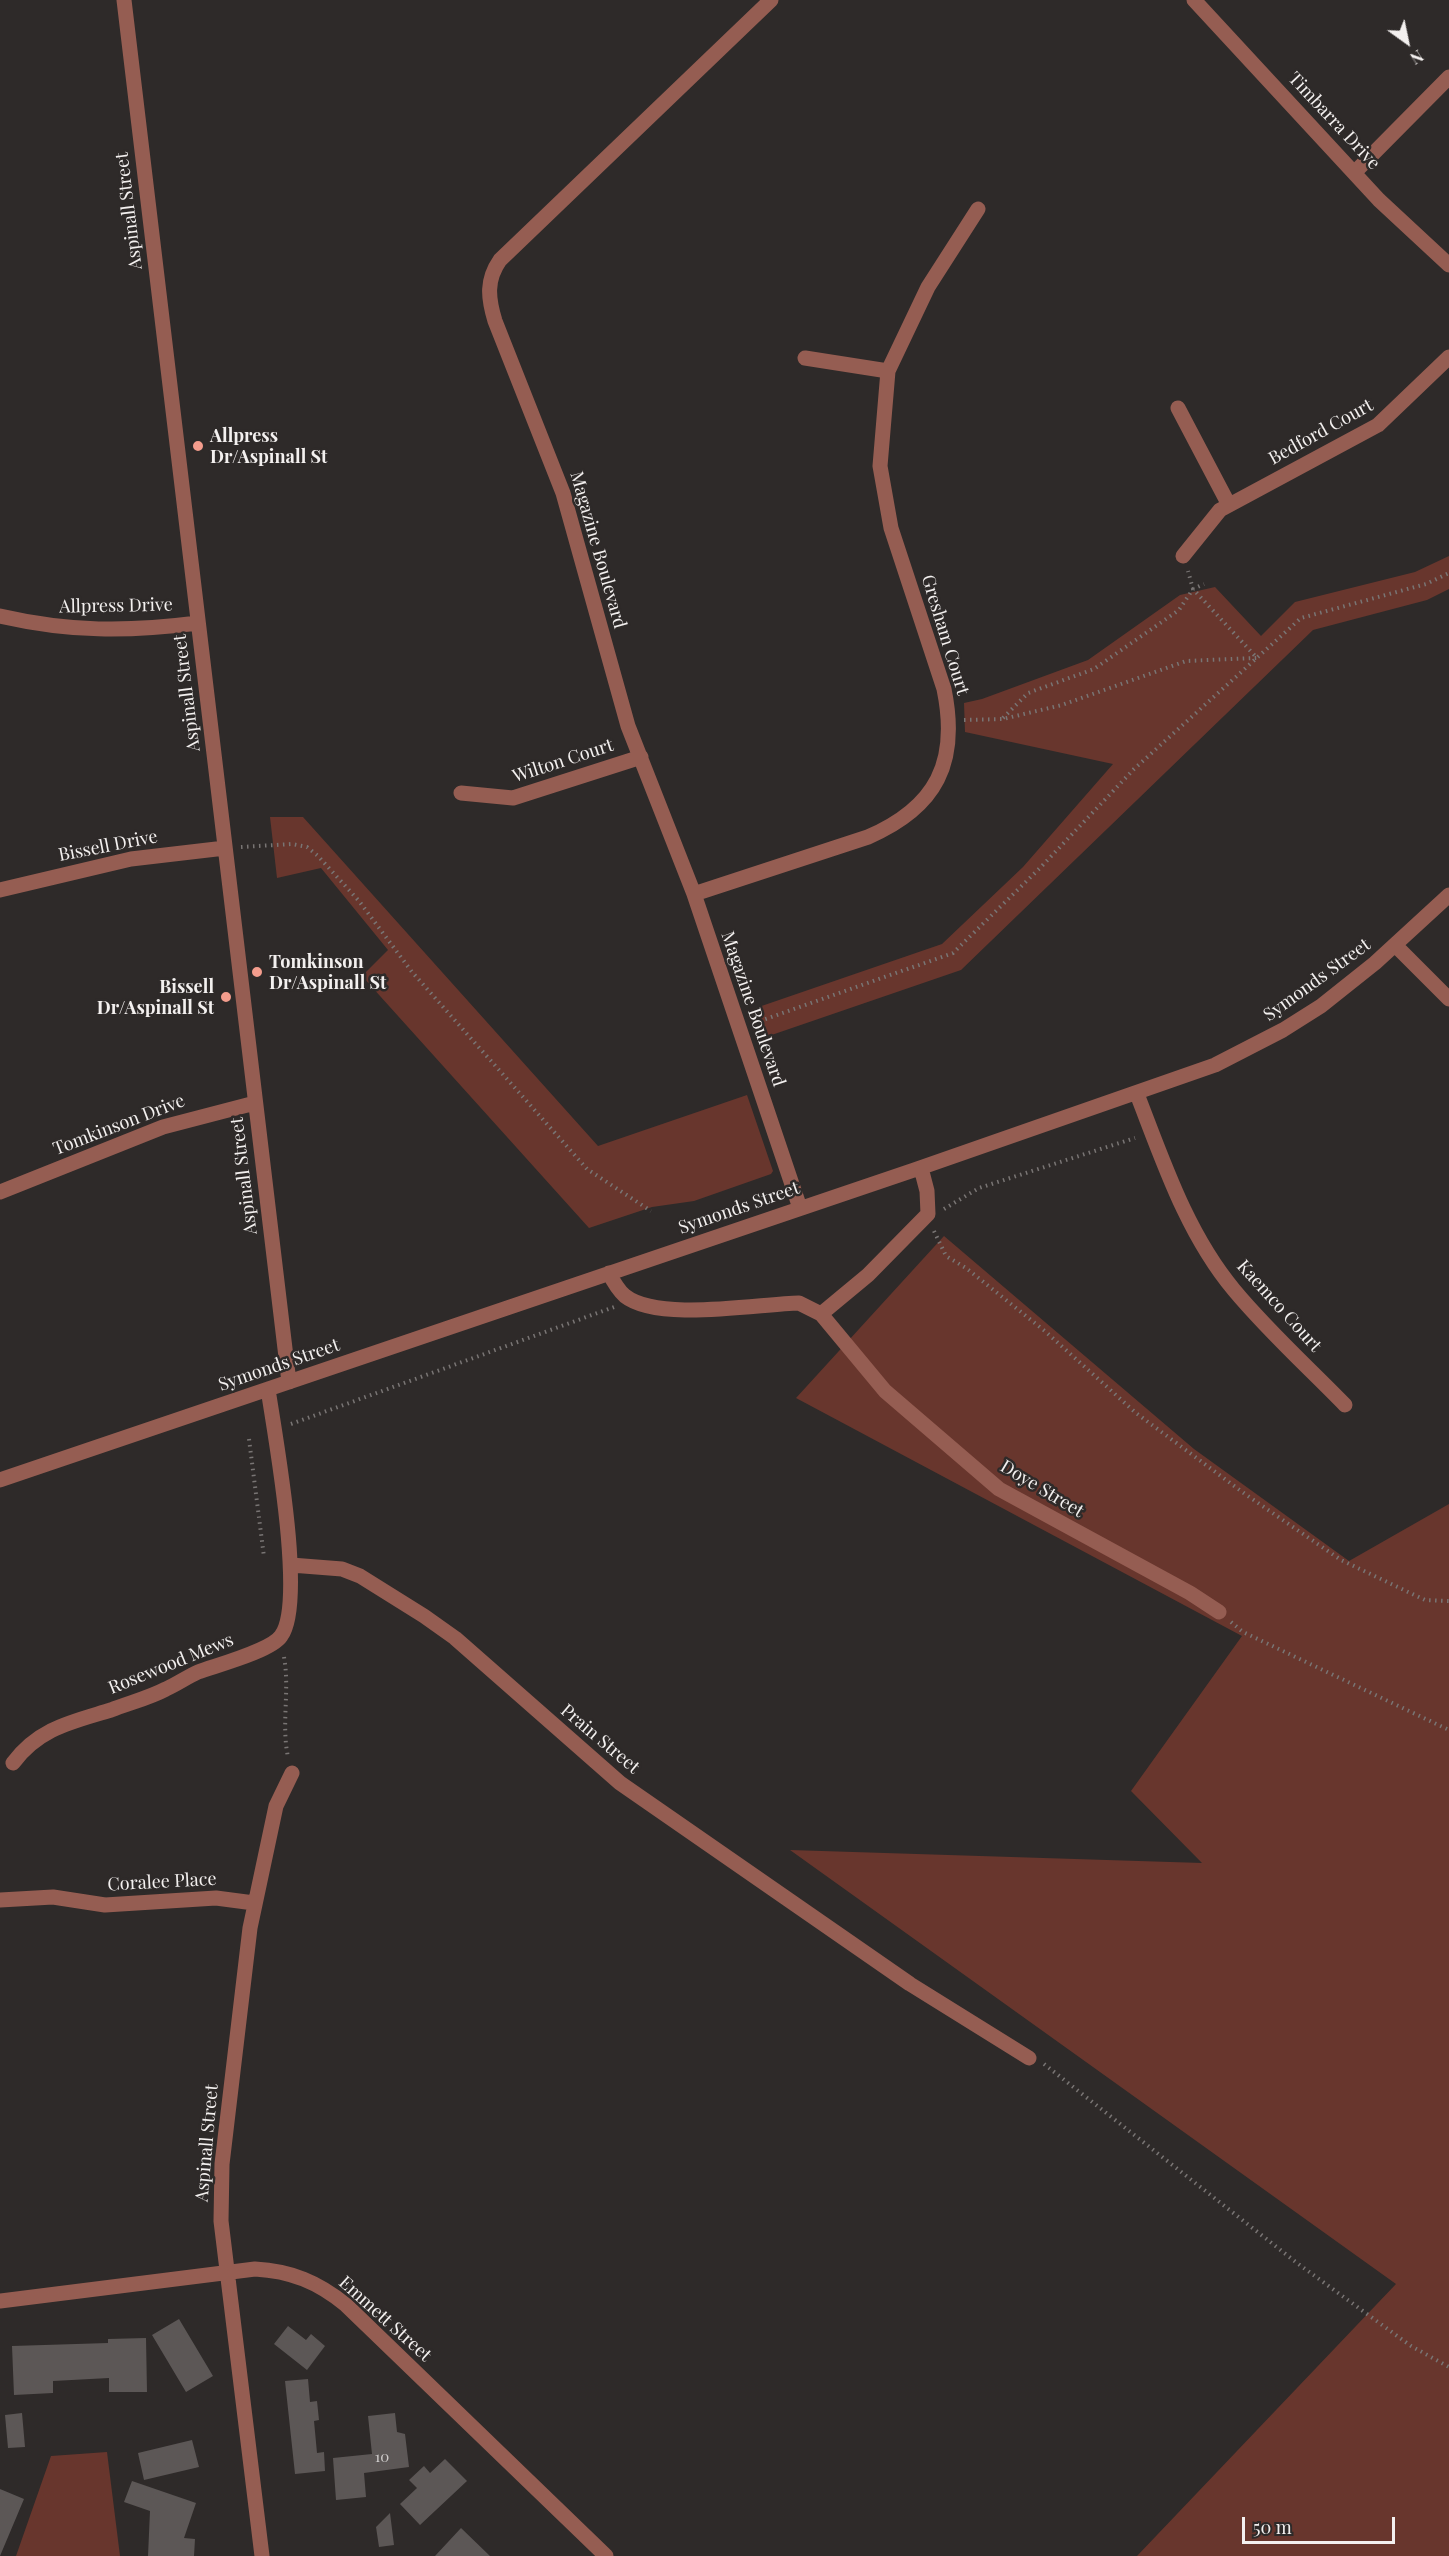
<!DOCTYPE html>
<style>
body{margin:0}
#map{position:relative;width:1449px;height:2556px;overflow:hidden;background:#2e2a29;font-family:"Playfair Display",serif}
canvas{display:block}
.north{position:absolute;left:1377px;top:12px;width:60px;height:60px;-webkit-text-stroke:4px #2e2a29;paint-order:stroke;rotate:147deg;font-size:16px;font-weight:700;line-height:24px;text-align:center;color:#f3f0ef}
.north::after{content:'';display:block;margin:auto;width:21px;height:27px;background:#f3f0ef;clip-path:polygon(50% 0,100% 100%,50% 72%,0 100%)}
.scale{position:absolute;left:1242px;top:2517px;width:153px;height:27px;box-sizing:border-box;border:3px solid #f3f0ef;border-top:0;padding-left:8px;font-size:18px;line-height:21px;white-space:nowrap;color:#f3f0ef;-webkit-text-stroke:4px #2e2a29;paint-order:stroke}
</style>
<div id="map">
<canvas width="1449" height="2556"></canvas>
<div class="north">N</div>
<div class="scale">50 m</div>
</div>
<script>
const ctx = document.querySelector('canvas').getContext('2d');
ctx.lineJoin = 'round';
function fillPath(path, color) { ctx.fillStyle = color; ctx.fill(path, 'evenodd'); }
function stroke(path, color, width, dash) { ctx.strokeStyle = color; ctx.lineWidth = width; ctx.lineCap = dash ? 'butt' : 'round'; ctx.setLineDash(dash || []); ctx.stroke(path); }
function label(font, color, halo, rows, align = 'center') {
  ctx.font = font + ' "Playfair Display",serif'; ctx.lineWidth = 5; ctx.setLineDash([]); ctx.textBaseline = 'middle'; ctx.strokeStyle = halo; ctx.fillStyle = color; for (const [text, x, y, turn = 0] of rows) {
    ctx.save(); ctx.translate(x, y); ctx.rotate((+turn || 0) * Math.PI / 180); ctx.textAlign = isNaN(turn) ? turn : align; if (halo) ctx.strokeText(text, 0, 0); ctx.fillText(text, 0, 0); ctx.restore();
  }
}
fillPath(new Path2D(`
 M 1449,556 L 1449,589 L 1427,600 L 1313,630 L 961,970 L 757,1040 L 747,1011 L 942,944 L 1023,867 L 1113,764 L 965,732 L 964,703 L 982,699 L 1088,660 L 1180,595 L 1215,587 L 1261,636 L 1295,602 L 1415,572 Z
 M 270,817 L 303,817 L 598,1146 L 747,1095 L 773,1171 L 771,1174 L 694,1201 L 652,1207 L 589,1228 L 362,976 L 388,950 L 321,868 L 277,878 Z
 M 944,1236 L 1194,1449 L 1349,1561 L 1449,1504 L 1449,2556 L 1137,2556 L 1396,2284 L 790,1850 L 1202,1863 L 1131,1791 L 1242,1636 L 796,1398 Z
 M 107,2452 L 120,2556 L 16,2556 L 51,2456 Z`), '#68362d');
fillPath(new Path2D(`
 M 179,2319 L 213,2376 L 186,2392 L 152,2335 Z
 M 288,2326 L 306,2340 L 311,2334 L 325,2346 L 307,2370 L 274,2344 Z
 M 146,2338 L 147,2392 L 109,2392 L 109,2378 L 53,2381 L 53,2393 L 14,2395 L 12,2346 L 108,2343 L 108,2339 Z
 M 308,2379 L 310,2402 L 317,2401 L 319,2420 L 314,2421 L 317,2453 L 324,2452 L 325,2471 L 295,2474 L 285,2381 Z
 M 22,2413 L 25,2447 L 8,2448 L 5,2415 Z
 M 395,2413 L 397,2432 L 405,2434 L 409,2467 L 364,2473 L 366,2497 L 336,2500 L 333,2458 L 372,2454 L 368,2416 Z
 M 192,2440 L 199,2467 L 144,2480 L 138,2453 Z
 M 445,2459 L 467,2481 L 420,2525 L 400,2504 L 417,2488 L 409,2480 L 424,2466 L 430,2473 Z
 M 132,2481 L 196,2503 L 184,2538 L 195,2539 L 194,2556 L 148,2556 L 150,2511 L 124,2502 Z
 M 0,2489 L 24,2499 L 0,2556 Z
 M 390,2513 L 394,2545 L 379,2547 L 376,2527 Z
 M 461,2528 L 490,2556 L 435,2556 Z`), '#5c5756');
stroke(new Path2D(`
 M 1003,718 L 1028,693 L 1094,669 L 1179,610 L 1193,589 L 1204,584
 M 964,720 L 1003,719 L 1062,705 L 1186,661 L 1257,658 L 1193,589 L 1188,571
 M 241,847 L 292,844 L 307,847 L 318,856 L 359,901 L 412,972 L 587,1169 L 651,1211
 M 754,1023 L 953,953 L 1040,868 L 1134,769 L 1301,618 L 1426,584 L 1449,573
 M 944,1209 L 979,1188 L 1135,1138
 M 934,1231 L 946,1256 L 966,1268 L 1046,1332 L 1136,1413 L 1245,1494 L 1341,1560 L 1425,1600 L 1449,1601
 M 291,1424 L 614,1307
 M 249,1439 L 264,1557
 M 1231,1622 L 1243,1632 L 1449,1730
 M 284,1657 C 290,1690 281,1724 288,1757
 M 1044,2064 L 1297,2263 L 1411,2346 L 1449,2367`), '#797574', 4, [1.5, 4.5]);
stroke(new Path2D(`
 M 124,0 L 289,1382
 M 771,0 L 500,260 C 486,280 488,298 495,321 L 563,493 L 628,726 L 694,894 L 800,1208
 M 1194,0 L 1379,200 L 1449,265
 M 1355,172 L 1449,77
 M 805,358 L 888,371
 M 1178,408 L 1229,505
 M 1183,556 L 1220,510 L 1378,425 L 1449,357
 M 0,616 C 70,632 127,632 198,623
 M 461,793 L 513,798 L 641,757
 M 0,890 L 131,859 L 225,848
 M 694,894 L 868,837 C 937,807 959,762 944,689 L 891,528 L 880,466 L 888,371 L 928,287 L 978,209
 M 1395,945 L 1449,999
 M 1137,1094 C 1163,1161 1187,1234 1234,1290 C 1268,1331 1308,1367 1345,1405
 M 0,1192 L 163,1127 L 255,1103
 M 609,1273 C 613,1281 618,1290 625,1296 C 658,1322 757,1304 799,1303 L 821,1314 L 885,1391 L 999,1489 L 1190,1593 L 1219,1612
 M 821,1314 L 868,1275 L 928,1214 L 927,1191 L 921,1168
 M 0,1480 L 914,1170 L 1215,1065 L 1283,1030 L 1321,1006 L 1375,963 L 1449,895
 M 291,1565 L 342,1569 L 360,1576 L 424,1616 L 455,1638 L 620,1783 L 910,1984 L 1029,2058
 M 13,1763 C 39,1728 72,1722 111,1710 C 129,1703 149,1698 166,1689 C 177,1684 187,1677 198,1672 C 217,1665 271,1651 281,1636 C 306,1603 275,1436 268,1389
 M 0,1900 L 53,1897 L 105,1905 L 216,1898 L 254,1903
 M 0,2301 L 255,2269 C 291,2271 318,2282 346,2305 L 606,2556
 M 262,2556 L 221,2221 L 222,2164 L 250,1928 L 276,1806 L 292,1773`), '#955d52', 15);
for (const [x, y, r, color] of [
 [198,446,6,"#f49d8d"],
 [257,972,6,"#f49d8d"],
 [226,997,6,"#f49d8d"]
]) { const dot = new Path2D(); dot.arc(x, y, r, 0, 2 * Math.PI); ctx.fillStyle = color; ctx.fill(dot); stroke(dot, '#2e2a29', 2); }
label('15px', '#cdcac9', null, [
 ["10",382,2457]
]);
label('18px', '#f3f0ef', '#2e2a29', [
 ["Timbarra Drive",1334,121,47],
 ["Aspinall Street",129,211,-97],
 ["Bedford Court",1321,432,-29],
 ["Magazine Boulevard",598,550,74],
 ["Allpress Drive",116,606,-1],
 ["Gresham Court",945,635,73],
 ["Aspinall Street",187,693,-97],
 ["Wilton Court",563,761,-18],
 ["Bissell Drive",108,846,-11],
 ["Symonds Street",1317,980,-36],
 ["Magazine Boulevard",753,1009,71],
 ["Tomkinson Drive",119,1125,-21],
 ["Aspinall Street",244,1176,-97],
 ["Symonds Street",739,1208,-19],
 ["Kaemco Court",1279,1306,48],
 ["Symonds Street",279,1365,-19],
 ["Doye Street",1042,1489,31],
 ["Rosewood Mews",171,1664,-22],
 ["Prain Street",600,1739,40],
 ["Coralee Place",162,1882,-3],
 ["Aspinall Street",207,2143,-85],
 ["Emmett Street",385,2319,42]
]);
label('bold 18px', '#f3f0ef', '#2e2a29', [
 ["Allpress",210,436],
 ["Dr/Aspinall St",210,457],
 ["Tomkinson",269,962],
 ["Dr/Aspinall St",269,983],
 ["Bissell",214,987,"right"],
 ["Dr/Aspinall St",214,1008,"right"]
], 'left');
</script>
